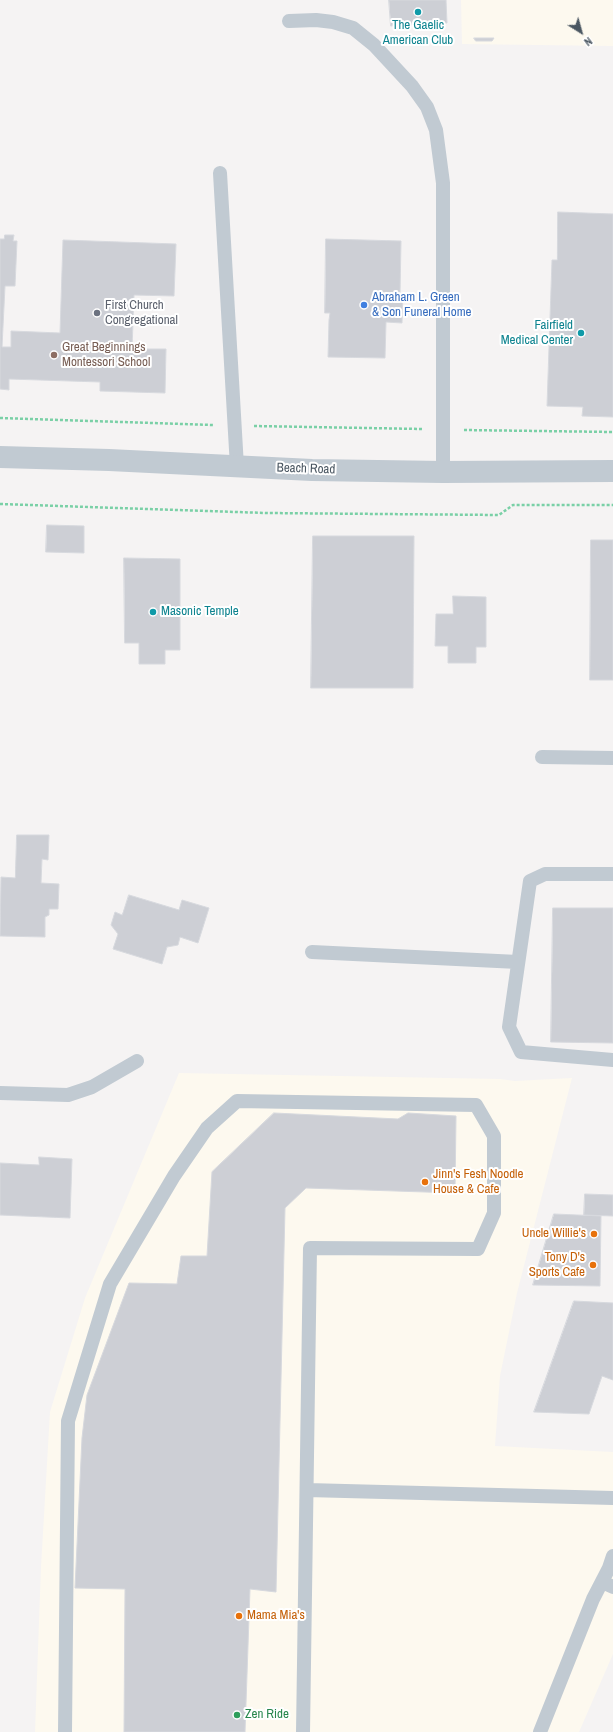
<!DOCTYPE html>
<style>
body{margin:0}
#map{position:relative;width:613px;height:1732px;overflow:hidden;background:#f5f3f3;font-family:"Archivo Narrow",sans-serif}
canvas{display:block}
.north{position:absolute;left:561px;top:12px;width:40px;height:40px;-webkit-text-stroke:3px #fff;paint-order:stroke;rotate:143deg;font-size:11px;font-weight:700;line-height:16px;text-align:center;color:#4a5661}
.north::after{content:'';display:block;margin:auto;width:14px;height:18px;background:#4a5661;clip-path:polygon(50% 0,100% 100%,50% 72%,0 100%)}
</style>
<div id="map">
<canvas width="613" height="1732"></canvas>
<div class="north">N</div>
</div>
<script>
const ctx = document.querySelector('canvas').getContext('2d');
ctx.lineJoin = 'round';
function fillPath(path, color) { ctx.fillStyle = color; ctx.fill(path, 'evenodd'); }
function stroke(path, color, width, dash) { ctx.strokeStyle = color; ctx.lineWidth = width; ctx.lineCap = dash ? 'butt' : 'round'; ctx.setLineDash(dash || []); ctx.stroke(path); }
function label(font, color, halo, rows, align = 'center') {
  ctx.font = font + ' "Archivo Narrow",sans-serif'; ctx.lineWidth = 4; ctx.setLineDash([]); ctx.textBaseline = 'middle'; ctx.strokeStyle = halo; ctx.fillStyle = color; for (const [text, x, y, turn = 0] of rows) {
    ctx.save(); ctx.translate(x, y); ctx.rotate((+turn || 0) * Math.PI / 180); ctx.textAlign = isNaN(turn) ? turn : align; if (halo) ctx.strokeText(text, 0, 0); ctx.fillText(text, 0, 0); ctx.restore();
  }
}
fillPath(new Path2D(`
 M 461,0 L 613,0 L 613,46 L 462,44 Z
 M 179,1073 L 500,1079 L 515,1081 L 572,1078 L 517,1293 L 500,1376 L 495,1446 L 613,1452 L 613,1654 L 579,1732 L 35,1732 L 41,1567 L 50,1412 L 85,1298 Z`), '#fdf9ef');
const building = new Path2D(`
 M 389,0 L 446,0 L 447,23 L 391,26 Z
 M 474,38 L 494,38 L 492,41 L 476,41 Z
 M 558,212 L 613,214 L 613,417 L 582,416 L 583,407 L 547,406 L 552,260 L 557,260 Z
 M 5,235 L 14,235 L 13,241 L 17,241 L 15,286 L 5,286 L 2,347 L 11,347 L 11,331 L 60,333 L 63,240 L 176,244 L 174,296 L 134,295 L 132,349 L 166,349 L 165,393 L 100,391 L 100,382 L 9,379 L 9,390 L 0,389 L 0,239 L 4,239 Z
 M 326,239 L 401,241 L 400,294 L 403,293 L 402,323 L 386,322 L 385,358 L 328,357 L 329,320 L 330,313 L 325,313 Z
 M 47,525 L 84,526 L 84,553 L 46,552 Z
 M 313,536 L 414,536 L 413,688 L 311,688 Z
 M 591,540 L 613,540 L 613,680 L 590,680 Z
 M 124,558 L 180,559 L 180,650 L 165,650 L 165,664 L 139,664 L 139,643 L 125,643 Z
 M 453,596 L 486,597 L 486,647 L 476,647 L 476,663 L 448,663 L 448,646 L 435,646 L 436,614 L 453,614 Z
 M 17,835 L 49,835 L 48,860 L 42,859 L 41,883 L 59,884 L 58,909 L 49,909 L 49,915 L 45,917 L 45,937 L 0,936 L 1,877 L 15,878 Z
 M 129,895 L 179,910 L 182,900 L 209,908 L 198,943 L 180,937 L 178,945 L 167,947 L 162,964 L 113,949 L 118,934 L 111,925 L 115,912 L 122,915 Z
 M 553,908 L 613,908 L 613,1043 L 551,1042 Z
 M 274,1113 L 398,1119 L 408,1113 L 456,1116 L 455,1193 L 306,1188 L 285,1208 L 276,1592 L 250,1589 L 245,1732 L 124,1732 L 125,1589 L 75,1588 L 82,1438 L 87,1395 L 129,1283 L 177,1284 L 181,1256 L 207,1256 L 212,1172 Z
 M 39,1157 L 72,1159 L 70,1218 L 0,1215 L 0,1163 L 39,1165 Z
 M 585,1194 L 613,1195 L 613,1216 L 584,1215 Z
 M 554,1214 L 601,1216 L 600,1286 L 533,1285 Z
 M 574,1301 L 613,1303 L 613,1380 L 602,1376 L 589,1414 L 534,1412 Z`);
fillPath(building, '#cdcfd5');
stroke(building, '#d7d9de', 1);
stroke(new Path2D(`
 M 0,418 L 213,425
 M 254,426 L 423,429
 M 464,430 L 613,432
 M 0,504 L 266,513 L 499,515 L 513,505 L 613,505`), '#7ad0a6', 2.5, [3, 2]);
stroke(new Path2D(`
 M 289,21 L 316,20 L 333,22 L 353,28 L 374,45 L 412,86 L 427,107 L 436,130 L 443,183 L 443,472
 M 220,173 L 237,467
 M 542,757 L 613,758
 M 613,874 L 545,874 L 530,881 L 509,1027 L 521,1052 L 613,1060
 M 312,952 L 518,962
 M 0,1093 L 68,1095 L 92,1087 L 137,1061
 M 307,1490 L 613,1498
 M 602,1582 L 613,1587
 M 65,1732 L 68,1421 L 110,1284 L 174,1176 L 207,1128 L 237,1101 L 476,1105 L 494,1136 L 494,1213 L 478,1249 L 310,1248 L 303,1732
 M 540,1732 L 593,1599 L 609,1568 L 613,1556`), '#c1cad2', 14);
stroke(new Path2D(`
 M 0,457 L 109,460 L 312,470 L 443,472 L 613,471`), '#c1cad2', 22);
for (const [x, y, r, color] of [
 [418,12,4,"#0f9aa8"],
 [364,305,4,"#3f7fe0"],
 [97,313,4,"#6b7280"],
 [581,333,4,"#0f9aa8"],
 [54,355,4,"#8d6e63"],
 [153,612,4,"#0f9aa8"],
 [425,1182,4,"#e8710a"],
 [594,1234,4,"#e8710a"],
 [593,1265,4,"#e8710a"],
 [239,1616,4,"#e8710a"],
 [237,1715,4,"#2e9e5b"]
]) { const dot = new Path2D(); dot.arc(x, y, r, 0, 2 * Math.PI); ctx.fillStyle = color; ctx.fill(dot); stroke(dot, '#fff', 1.5); }
label('13px', '#0d838f', '#fff', [
 ["The Gaelic",418,26],
 ["American Club",418,41],
 ["Fairfield",573,326,"right"],
 ["Medical Center",573,341,"right"],
 ["Masonic Temple",161,612,"left"]
]);
label('13px', '#366cbe', '#fff', [
 ["Abraham L. Green",372,298],
 ["& Son Funeral Home",372,313]
], 'left');
label('13px', '#5b616d', '#fff', [
 ["First Church",105,306],
 ["Congregational",105,321]
], 'left');
label('13px', '#785e54', '#fff', [
 ["Great Beginnings",62,348],
 ["Montessori School",62,363]
], 'left');
label('13px', '#4a5661', '#fff', [
 ["Beach Road",306,469,2]
]);
label('13px', '#c56008', '#fff', [
 ["Jinn's Fesh Noodle",433,1175],
 ["House & Cafe",433,1190],
 ["Uncle Willie's",586,1234,"right"],
 ["Tony D's",585,1258,"right"],
 ["Sports Cafe",585,1273,"right"],
 ["Mama Mia's",247,1616]
], 'left');
label('13px', '#27864d', '#fff', [
 ["Zen Ride",245,1715]
], 'left');
</script>
